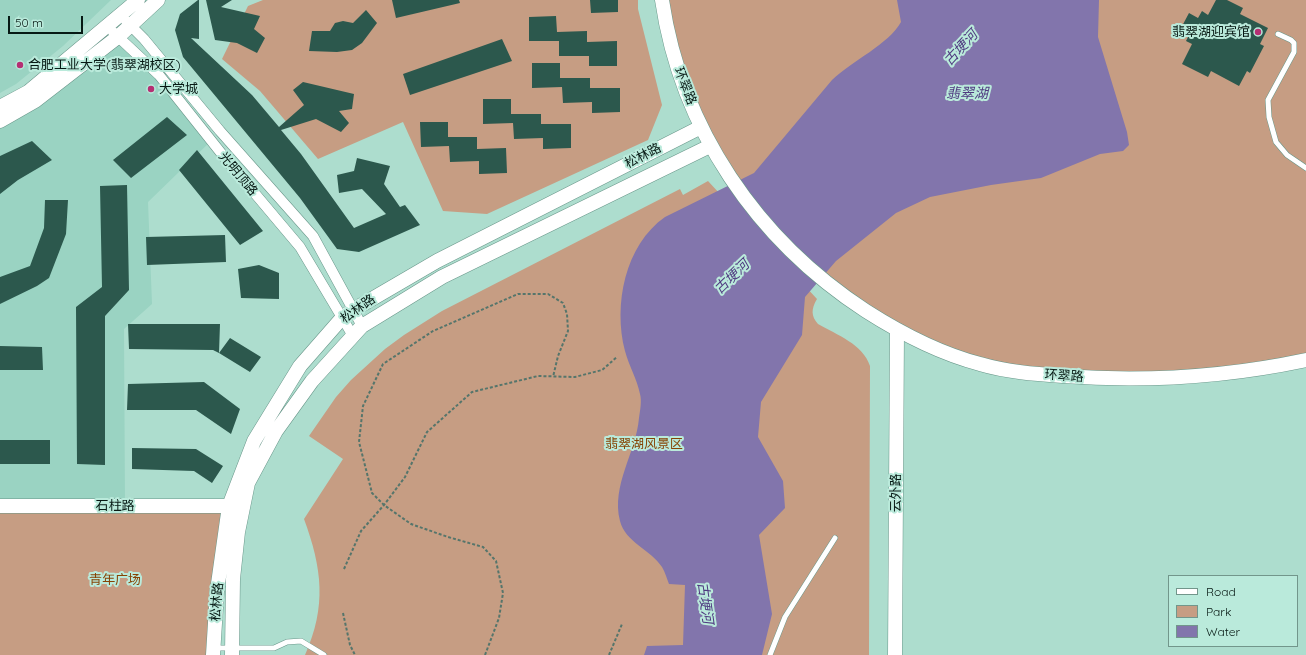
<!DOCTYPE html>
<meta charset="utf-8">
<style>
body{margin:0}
#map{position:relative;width:1306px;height:655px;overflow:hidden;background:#adddce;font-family:Quicksand,sans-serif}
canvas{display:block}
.legend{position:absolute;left:1168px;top:575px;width:130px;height:72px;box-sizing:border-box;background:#baeadb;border:1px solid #72968b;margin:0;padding:5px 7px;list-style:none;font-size:12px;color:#071914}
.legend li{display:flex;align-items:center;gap:8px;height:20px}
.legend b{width:20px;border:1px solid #72968b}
.scale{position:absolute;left:8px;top:16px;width:75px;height:18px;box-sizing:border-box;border:2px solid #071914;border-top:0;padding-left:5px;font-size:12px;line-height:14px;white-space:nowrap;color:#071914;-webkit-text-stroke:3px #baeadb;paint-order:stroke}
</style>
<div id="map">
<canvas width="1306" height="655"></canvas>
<ul class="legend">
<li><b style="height:5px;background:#fff"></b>Road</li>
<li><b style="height:11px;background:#c69d83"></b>Park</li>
<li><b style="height:11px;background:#8275ac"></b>Water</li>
</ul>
<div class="scale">50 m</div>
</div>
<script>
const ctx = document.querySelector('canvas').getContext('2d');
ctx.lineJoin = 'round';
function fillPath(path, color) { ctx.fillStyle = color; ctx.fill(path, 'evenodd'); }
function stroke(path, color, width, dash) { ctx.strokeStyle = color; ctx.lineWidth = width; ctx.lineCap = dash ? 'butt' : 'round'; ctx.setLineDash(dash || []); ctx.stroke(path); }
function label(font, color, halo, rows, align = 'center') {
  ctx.font = font + ' Quicksand,"Noto Sans SC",sans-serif'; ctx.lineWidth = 4; ctx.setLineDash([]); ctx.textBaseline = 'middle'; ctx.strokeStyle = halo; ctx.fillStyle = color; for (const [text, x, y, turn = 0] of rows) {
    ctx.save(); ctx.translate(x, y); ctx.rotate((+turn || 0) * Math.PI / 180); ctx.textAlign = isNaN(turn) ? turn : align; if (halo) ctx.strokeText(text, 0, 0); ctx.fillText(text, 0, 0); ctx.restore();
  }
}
fillPath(new Path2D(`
 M 0,0 L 111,0 L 63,46 L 16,84 L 0,93 Z
 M 119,36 L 211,141 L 148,202 L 152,304 L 124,329 L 125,506 L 0,506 L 0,121 Z`), '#9ad3c2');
fillPath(new Path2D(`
 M 263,0 L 638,0 L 638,9 L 662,105 L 648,140 L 487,214 L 443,211 L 403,122 L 318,159 L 260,91 L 222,59 L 248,6 Z
 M 662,0 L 1306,0 L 1306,360 L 1191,377 L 979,364 L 839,293 L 710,146 Z
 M 708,181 L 817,299 C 811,309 811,316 818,324 C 837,335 863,344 870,366 L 869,655 L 305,655 C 327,606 322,568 304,519 L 343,459 L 309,436 L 336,397 L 351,380 L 385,349 L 404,335 L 442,311 L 680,189 L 683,195 Z
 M 0,506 L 229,506 L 213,655 L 0,655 Z`), '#c69d83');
fillPath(new Path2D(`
 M 897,0 L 1099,0 L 1098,37 L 1127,132 L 1129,145 L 1123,151 L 1100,154 L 1041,178 L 991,185 L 930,197 L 896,213 L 836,261 L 805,297 L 802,335 L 761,402 L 758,437 L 783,481 L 785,508 L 759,535 L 772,614 L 762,655 L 644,655 L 647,646 L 683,645 L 685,585 L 669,584 C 667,579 665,572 662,567 C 651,550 625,542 620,521 C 611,485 636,453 639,418 C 640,411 642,401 640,394 C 637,379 629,366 625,351 C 613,305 625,245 665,217 L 754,173 L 832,80 C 852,61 889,44 901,22 Z`), '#8275ac');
fillPath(new Path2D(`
 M 198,0 L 199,0 L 199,39 L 191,38 L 252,95 L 279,127 L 304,105 L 293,90 L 303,82 L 354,94 L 352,109 L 339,111 L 349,123 L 341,132 L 316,119 L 281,130 L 301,154 L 354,228 L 386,214 L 362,189 L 339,193 L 337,175 L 354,171 L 357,158 L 390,166 L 384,184 L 400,207 L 405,205 L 420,225 L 359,252 L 337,249 L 300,198 L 183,57 L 175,30 L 180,14 Z
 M 206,0 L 232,0 L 221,7 L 260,16 L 254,29 L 265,38 L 257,53 L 237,43 L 215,40 Z
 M 392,0 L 459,0 L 460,3 L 396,18 Z
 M 590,0 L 618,0 L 618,12 L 591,13 Z
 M 1216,0 L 1227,0 L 1243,8 L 1240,14 L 1268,28 L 1260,44 L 1264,46 L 1250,73 L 1247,71 L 1239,86 L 1211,71 L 1208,77 L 1182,64 L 1192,44 L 1186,41 L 1190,33 L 1181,28 L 1189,13 L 1198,18 L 1202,11 L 1208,15 Z
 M 366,10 L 377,23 L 362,43 L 352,50 L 337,52 L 309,51 L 312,31 L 330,31 L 335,23 L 343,21 L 353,23 Z
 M 556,16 L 557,32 L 587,31 L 587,42 L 617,41 L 617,66 L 589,66 L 589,56 L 559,56 L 559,41 L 529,41 L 529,17 Z
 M 502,39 L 512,61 L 410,95 L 403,74 Z
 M 532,63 L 560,63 L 560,78 L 590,78 L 590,88 L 620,88 L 620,112 L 592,113 L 592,102 L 563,103 L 562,87 L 532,88 Z
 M 483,99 L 511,99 L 511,114 L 541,114 L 541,124 L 571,124 L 571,148 L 543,149 L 543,138 L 514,139 L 513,123 L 483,124 Z
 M 167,117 L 187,135 L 131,178 L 113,160 Z
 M 420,122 L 448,122 L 448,137 L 477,137 L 477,149 L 506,148 L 507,173 L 479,174 L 479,161 L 450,162 L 449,146 L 421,147 Z
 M 32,141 L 52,160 L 18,180 L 0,194 L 0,156 Z
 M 197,150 L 263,231 L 240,245 L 179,170 Z
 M 127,185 L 129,290 L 105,316 L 105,465 L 77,464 L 76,307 L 102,287 L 100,186 Z
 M 45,200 L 68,200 L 66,234 L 49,278 L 37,286 L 0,304 L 0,277 L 30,266 L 44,228 Z
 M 225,235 L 226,262 L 147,265 L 146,237 Z
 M 259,265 L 279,273 L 279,299 L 241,298 L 238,269 Z
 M 128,324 L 220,324 L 219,353 L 213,350 L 129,349 Z
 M 230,338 L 261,357 L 250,372 L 219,353 Z
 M 0,346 L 42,347 L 43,370 L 0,370 Z
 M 204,382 L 240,409 L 231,434 L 196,410 L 127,410 L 128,384 Z
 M 0,440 L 50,440 L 50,464 L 0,464 Z
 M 132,448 L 196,449 L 223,466 L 212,483 L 194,471 L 132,469 Z`), '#2c584d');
const lane = new Path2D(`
 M 1278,34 L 1291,40 L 1294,43 L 1294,52 L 1268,100 L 1269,117 L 1276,142 L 1287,155 L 1306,168
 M 215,648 L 274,648 L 287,642 L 301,641 L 324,655
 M 770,655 L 785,617 L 835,538`);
const street = new Path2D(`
 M 126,21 L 144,39 L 220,131 L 313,236 L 362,326
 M 113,32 L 159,75 L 225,158 L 300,247 L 353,336`);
const secondary = new Path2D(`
 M 662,0 C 681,129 757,240 866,311 C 902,334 938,353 980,364 C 1007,372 1035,374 1063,376 C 1144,382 1226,377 1306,360
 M 0,107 L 28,92 L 138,0
 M 0,121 L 35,101 L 119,36 L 158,0
 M 0,506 L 229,506
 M 213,655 L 217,591 L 229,506 L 254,441 L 300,366 L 342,318 L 353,310 L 437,261 L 701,127
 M 232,655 L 233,579 L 238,532 L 248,483 L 276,431 L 312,381 L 362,326 L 442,277 L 710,146
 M 895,655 L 897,331`);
stroke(lane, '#69978a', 6);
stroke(street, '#69978a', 11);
stroke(secondary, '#69978a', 15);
stroke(new Path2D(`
 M 344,569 L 361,531 L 384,505 L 405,477 L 427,432 L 472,392 L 538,376 L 575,377 L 602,370 L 617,357
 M 343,613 L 350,645 L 355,655
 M 485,655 L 499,618 L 503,593 L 496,561 L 483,547 L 448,537 L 411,524 L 384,505 L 372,493 L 359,442 L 363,406 L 383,364 L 433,331 L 518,294 L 548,294 L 563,303 L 567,314 L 568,331 L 558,356 L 553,377
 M 609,655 L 622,624`), '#55756b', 2, [3, 2]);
stroke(lane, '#fff', 5);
stroke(street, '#fff', 10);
stroke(secondary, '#fff', 14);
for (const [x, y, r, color] of [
 [1258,32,4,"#b52f73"],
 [20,65,4,"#b52f73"],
 [151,89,4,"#b52f73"]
]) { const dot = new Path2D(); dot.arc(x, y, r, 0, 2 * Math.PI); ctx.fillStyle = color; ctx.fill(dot); stroke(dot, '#baeadb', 1.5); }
label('13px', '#071914', '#baeadb', [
 ["翡翠湖迎宾馆",1250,32,"right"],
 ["合肥工业大学(翡翠湖校区)",28,65],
 ["大学城",159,89]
], 'left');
label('13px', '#071914', '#baeadb', [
 ["环翠路",685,86,69],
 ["松林路",643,156,-27],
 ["光明顶路",238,174,50],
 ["松林路",358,309,-35],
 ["环翠路",1064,376,4],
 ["云外路",896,493,-90],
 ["石柱路",115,506],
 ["松林路",217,602,-85]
]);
label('13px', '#864304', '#baeadb', [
 ["翡翠湖风景区",644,444],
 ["青年广场",115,580]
]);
label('italic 14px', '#4f3a80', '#baeadb', [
 ["古埂河",961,48,-47],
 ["翡翠湖",967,94],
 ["古埂河",732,277,-44],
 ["古埂河",705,603,82]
]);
</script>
